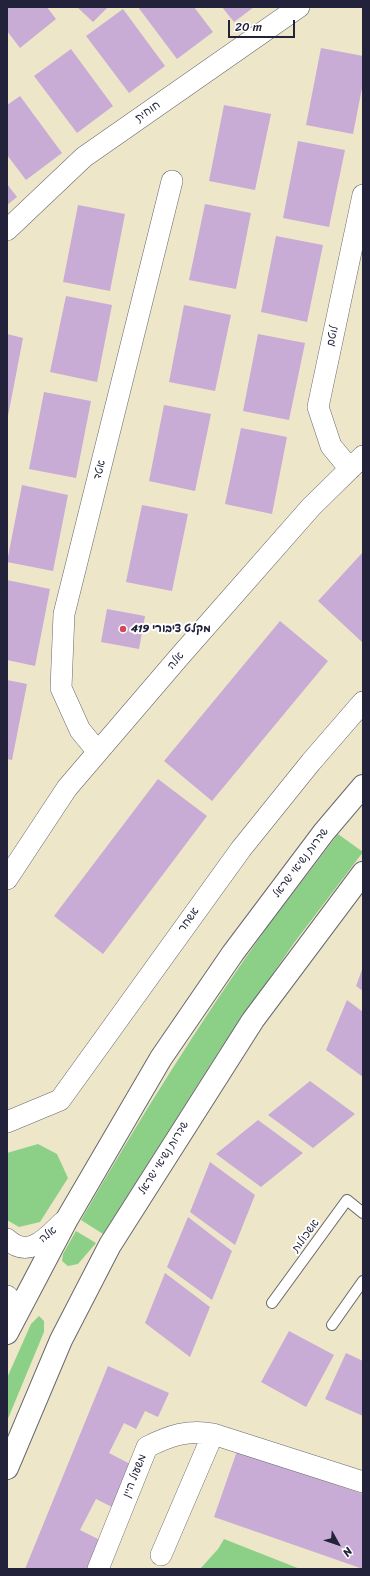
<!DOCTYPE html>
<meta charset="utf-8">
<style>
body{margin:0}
#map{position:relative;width:370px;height:1576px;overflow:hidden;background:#ede6c9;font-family:Sriracha,sans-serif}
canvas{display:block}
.frame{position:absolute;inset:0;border:8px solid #22223b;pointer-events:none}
.north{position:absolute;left:318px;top:1524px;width:40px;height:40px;-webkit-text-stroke:3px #fff;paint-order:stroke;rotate:130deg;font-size:11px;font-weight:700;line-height:16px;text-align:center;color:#22223b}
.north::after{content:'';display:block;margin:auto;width:14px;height:18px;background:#22223b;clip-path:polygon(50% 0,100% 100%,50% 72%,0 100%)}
.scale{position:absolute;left:228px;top:20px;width:67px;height:18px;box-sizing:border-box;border:2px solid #22223b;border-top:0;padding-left:5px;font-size:12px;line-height:14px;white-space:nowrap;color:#22223b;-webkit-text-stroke:3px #fff;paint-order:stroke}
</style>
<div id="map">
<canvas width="370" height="1576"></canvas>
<div class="frame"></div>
<div class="north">N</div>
<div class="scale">20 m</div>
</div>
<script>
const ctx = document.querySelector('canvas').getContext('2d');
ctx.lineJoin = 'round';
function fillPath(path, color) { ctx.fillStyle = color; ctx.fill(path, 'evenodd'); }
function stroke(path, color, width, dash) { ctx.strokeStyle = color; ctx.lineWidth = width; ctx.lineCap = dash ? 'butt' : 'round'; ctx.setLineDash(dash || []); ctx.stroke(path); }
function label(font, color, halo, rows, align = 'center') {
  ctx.font = font + ' Sriracha,"Playpen Sans Hebrew",sans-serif'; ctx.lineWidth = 4; ctx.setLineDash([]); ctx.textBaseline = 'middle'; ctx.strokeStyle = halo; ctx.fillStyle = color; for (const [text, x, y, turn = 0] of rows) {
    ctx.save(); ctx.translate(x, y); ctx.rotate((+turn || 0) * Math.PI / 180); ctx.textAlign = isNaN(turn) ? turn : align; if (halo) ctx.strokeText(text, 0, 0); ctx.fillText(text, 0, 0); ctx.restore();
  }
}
fillPath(new Path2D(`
 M 338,834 L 363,852 L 294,943 L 219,1051 L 103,1234 L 81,1220 C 139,1120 200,1021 268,926 C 291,895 315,865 338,834 Z
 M 38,1144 L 57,1154 L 68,1178 L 40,1222 L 19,1227 L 7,1220 L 7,1153 Z
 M 76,1231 L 96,1243 L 78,1264 L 68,1266 L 62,1261 L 63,1254 Z
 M 39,1316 L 44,1321 L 44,1332 L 7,1421 L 7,1378 L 31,1324 Z
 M 224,1539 L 300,1569 L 200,1569 L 218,1549 Z`), '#8cd088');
fillPath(new Path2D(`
 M 7,7 L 47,7 L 56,19 L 20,48 L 7,31 Z
 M 77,7 L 108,7 L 93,22 Z
 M 138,7 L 194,7 L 213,32 L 177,59 Z
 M 222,7 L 254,7 L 234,22 Z
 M 123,9 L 165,66 L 129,93 L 86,36 Z
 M 321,48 L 363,56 L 363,83 L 353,134 L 306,125 Z
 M 71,49 L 113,106 L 77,133 L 34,76 Z
 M 20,96 L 62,153 L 26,180 L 7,155 L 7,105 Z
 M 224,105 L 271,114 L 255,190 L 209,181 Z
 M 298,141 L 345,150 L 329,227 L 283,218 Z
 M 7,184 L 17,197 L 7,205 Z
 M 205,204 L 251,213 L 236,289 L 189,280 Z
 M 78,205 L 125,214 L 110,291 L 63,282 Z
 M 276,236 L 323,245 L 307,322 L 261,312 Z
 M 66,296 L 112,305 L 97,382 L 50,372 Z
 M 184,305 L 231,315 L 215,391 L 169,382 Z
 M 7,334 L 23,338 L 8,416 L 7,416 Z
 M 258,334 L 305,343 L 289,420 L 243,411 Z
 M 44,392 L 91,401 L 76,478 L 29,469 Z
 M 164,405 L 211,414 L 195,491 L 149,481 Z
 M 241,428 L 287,437 L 272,514 L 225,504 Z
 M 22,485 L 68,495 L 53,571 L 7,562 Z
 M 142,505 L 188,514 L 172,591 L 126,582 Z
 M 363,552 L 363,643 L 318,601 Z
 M 7,580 L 50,589 L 35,666 L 7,660 Z
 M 107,609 L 145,616 L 139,649 L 101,642 Z
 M 280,621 L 328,661 L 212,801 L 164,761 Z
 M 7,680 L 27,684 L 12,760 L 7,759 Z
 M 158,779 L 207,816 L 103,954 L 54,916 Z
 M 363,967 L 363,991 L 356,986 Z
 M 347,1000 L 363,1012 L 363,1077 L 326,1050 Z
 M 310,1081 L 355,1114 L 313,1148 L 268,1115 Z
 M 258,1120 L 303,1153 L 261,1187 L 216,1154 Z
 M 210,1162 L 255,1195 L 235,1245 L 190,1212 Z
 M 188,1217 L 232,1251 L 212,1300 L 167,1267 Z
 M 165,1273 L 210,1307 L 190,1357 L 145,1323 Z
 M 289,1331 L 334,1355 L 306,1407 L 261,1382 Z
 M 346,1353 L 363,1361 L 363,1416 L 325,1399 Z
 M 108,1366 L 169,1393 L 158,1417 L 145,1411 L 136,1429 L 124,1423 L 109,1453 L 134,1466 L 114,1508 L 96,1499 L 80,1530 L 100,1540 L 86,1569 L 25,1569 Z
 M 237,1451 L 363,1494 L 363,1569 L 214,1517 Z`), '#c8acd5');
const service = new Path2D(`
 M 272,1303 L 347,1200 L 363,1213
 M 332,1325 L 363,1281`);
const minor = new Path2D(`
 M 7,230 L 84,157 L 299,7
 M 350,469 L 331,446 L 318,407 L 363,195
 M 98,752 L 80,730 L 61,688 L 64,614 L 172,181
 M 7,879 L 67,788 L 180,656 L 311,507 L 363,456
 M 7,1122 L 60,1100 L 241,849 L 311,762 L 363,702
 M 7,1239 C 29,1260 47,1237 63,1222
 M 7,1296 L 9,1298 L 11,1324
 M 161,1555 L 213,1434
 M 98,1569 L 147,1447 C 169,1436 188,1429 213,1434 L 363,1482`);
const secondary = new Path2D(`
 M 7,1333 L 67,1219 L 161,1058 L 233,953 L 324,832 L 363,786
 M 7,1468 L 61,1340 L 110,1245 L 253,1020 L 363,873`);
stroke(service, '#69676d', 12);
stroke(minor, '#69676d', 22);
stroke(secondary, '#69676d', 24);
stroke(service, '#fff', 10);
stroke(minor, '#fff', 21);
stroke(secondary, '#fff', 22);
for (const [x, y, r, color] of [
 [123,629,4,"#d1495b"]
]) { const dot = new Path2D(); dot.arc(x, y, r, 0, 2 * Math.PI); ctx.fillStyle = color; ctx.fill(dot); stroke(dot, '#fff', 1.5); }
label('11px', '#22223b', '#fff', [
 ["חוחית",148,112,-35],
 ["לוטם",333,336,-78],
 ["אטד",100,470,-76],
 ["אלה",176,661,-49],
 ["שדרות נשיאי ישראל",301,863,-53],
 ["אשחר",189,920,-54],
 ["שדרות נשיאי ישראל",164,1158,-58],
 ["אלה",48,1235,-39],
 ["אשכולות",306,1236,-54],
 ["משעול היין",135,1476,-68]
]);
label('bold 11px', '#22223b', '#fff', [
 ["מקלט ציבורי 419",131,629]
], 'left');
</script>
